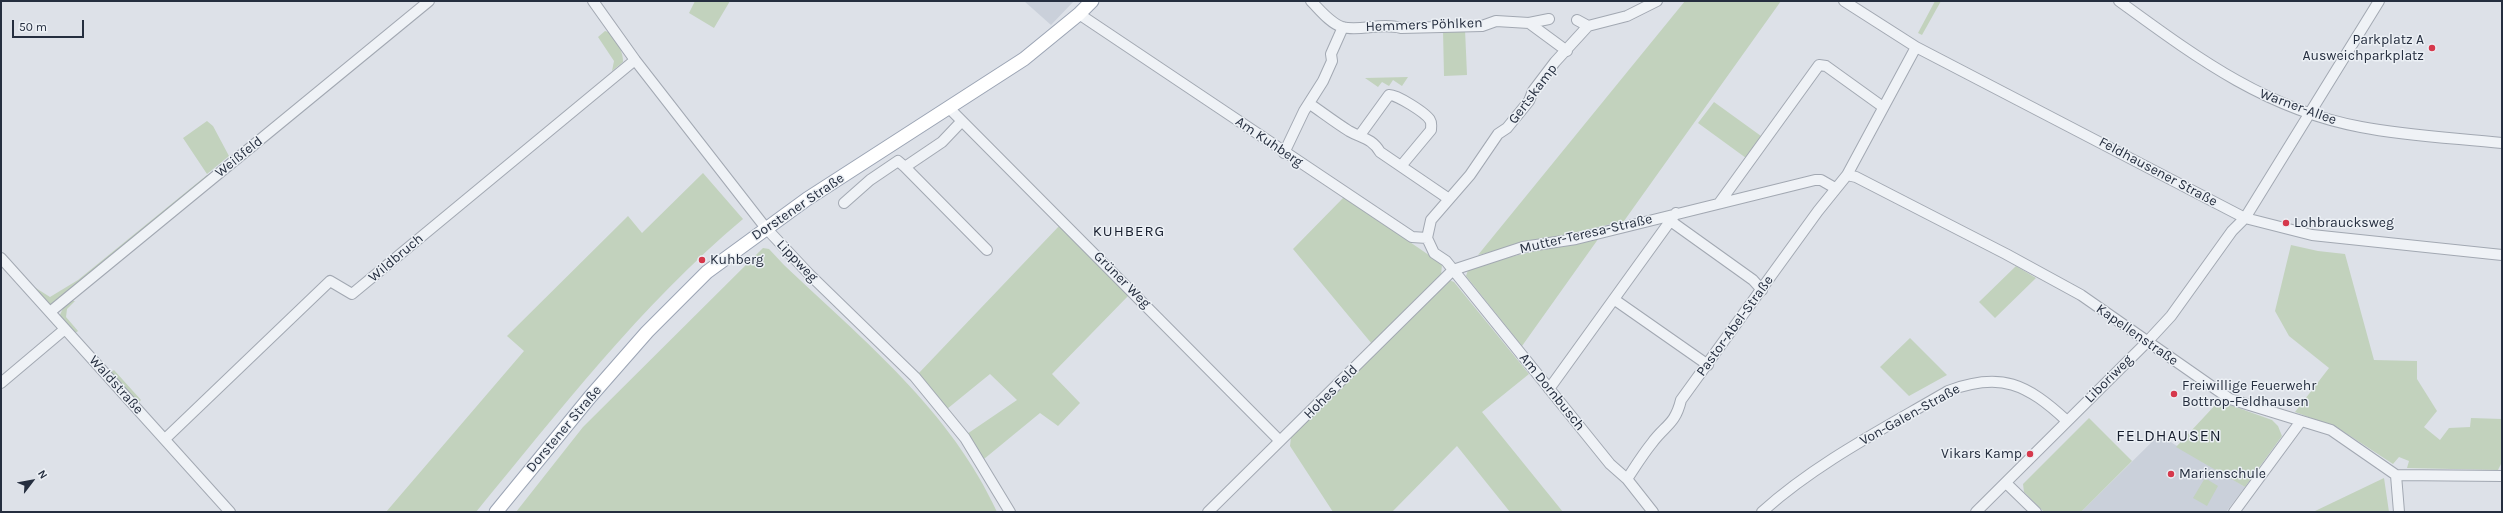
<!DOCTYPE html>
<meta charset="utf-8">
<style>
body{margin:0}
#map{position:relative;width:2503px;height:513px;overflow:hidden;background:#dde1e8;font-family:Karla,sans-serif}
canvas{display:block}
.frame{position:absolute;inset:0;border:2px solid #252e3f;pointer-events:none}
.north{position:absolute;left:12px;top:461px;width:40px;height:40px;-webkit-text-stroke:3px #ecf0f5;paint-order:stroke;rotate:58deg;font-size:11px;font-weight:700;line-height:16px;text-align:center;color:#252e3f}
.north::after{content:'';display:block;margin:auto;width:14px;height:18px;background:#252e3f;clip-path:polygon(50% 0,100% 100%,50% 72%,0 100%)}
.scale{position:absolute;left:12px;top:20px;width:72px;height:18px;box-sizing:border-box;border:2px solid #252e3f;border-top:0;padding-left:5px;font-size:12px;line-height:14px;white-space:nowrap;color:#252e3f;-webkit-text-stroke:3px #ecf0f5;paint-order:stroke}
</style>
<div id="map">
<canvas width="2503" height="513"></canvas>
<div class="frame"></div>
<div class="north">N</div>
<div class="scale">50 m</div>
</div>
<script>
const ctx = document.querySelector('canvas').getContext('2d');
ctx.lineJoin = 'round';
function fillPath(path, color) { ctx.fillStyle = color; ctx.fill(path, 'evenodd'); }
function stroke(path, color, width, dash) { ctx.strokeStyle = color; ctx.lineWidth = width; ctx.lineCap = dash ? 'butt' : 'round'; ctx.setLineDash(dash || []); ctx.stroke(path); }
function label(font, color, halo, rows, align = 'center') {
  ctx.font = font + ' Karla,sans-serif'; ctx.lineWidth = 3; ctx.setLineDash([]); ctx.textBaseline = 'middle'; ctx.strokeStyle = halo; ctx.fillStyle = color; for (const [text, x, y, turn = 0] of rows) {
    ctx.save(); ctx.translate(x, y); ctx.rotate((+turn || 0) * Math.PI / 180); ctx.textAlign = isNaN(turn) ? turn : align; if (halo) ctx.strokeText(text, 0, 0); ctx.fillText(text, 0, 0); ctx.restore();
  }
}
fillPath(new Path2D(`
 M 1024,1 L 1074,1 L 1051,25 Z
 M 2159,435 L 2245,487 L 2226,512 L 2081,512 Z`), '#cad0da');
fillPath(new Path2D(`
 M 695,1 L 730,1 L 714,28 L 689,13 Z
 M 1685,1 L 1781,1 L 1624,221 L 1478,255 Z
 M 1935,1 L 1941,1 L 1922,35 L 1918,33 Z
 M 1465,29 L 1467,75 L 1444,76 L 1443,30 Z
 M 605,31 C 615,33 624,53 623,62 L 612,71 L 614,61 L 598,37 Z
 M 1408,77 L 1402,86 L 1393,80 L 1389,86 L 1382,82 L 1378,87 L 1365,78 Z
 M 1714,102 L 1761,136 L 1746,158 L 1698,123 Z
 M 207,121 L 213,126 L 229,156 L 207,174 L 183,138 Z
 M 703,173 L 743,219 C 641,305 560,410 476,512 L 386,512 L 524,351 L 507,336 L 628,216 L 642,233 Z
 M 207,175 L 209,177 L 53,304 L 49,304 L 1,255 L 1,251 L 31,285 L 50,297 L 78,280 Z
 M 1344,197 L 1442,264 L 1441,276 L 1372,344 L 1293,249 Z
 M 1061,224 L 1129,295 L 1052,374 L 1080,403 L 1058,426 L 1040,413 L 984,459 L 967,434 L 1017,400 L 990,374 L 947,409 L 918,374 Z
 M 1601,235 L 1522,346 L 1466,276 L 1469,267 Z
 M 2291,245 L 2318,251 L 2345,254 L 2374,360 L 2417,361 L 2417,379 L 2437,411 L 2424,427 L 2440,440 L 2449,428 L 2470,427 L 2471,418 L 2502,419 L 2502,462 L 2498,470 L 2407,468 L 2409,461 L 2399,457 L 2393,464 L 2338,428 L 2295,412 L 2329,368 L 2289,336 L 2275,311 Z
 M 763,248 L 769,249 L 784,265 C 863,340 951,411 997,512 L 516,512 L 583,427 Z
 M 2016,266 L 2036,278 L 1995,318 L 1979,302 Z
 M 1449,280 L 1454,282 L 1529,374 L 1482,412 L 1563,512 L 1510,512 L 1457,446 L 1392,512 L 1333,512 L 1290,446 L 1291,437 Z
 M 70,301 L 75,301 L 67,309 L 66,317 L 78,331 L 74,334 L 59,317 L 64,306 Z
 M 1910,338 L 1947,375 L 1909,396 L 1880,367 Z
 M 114,370 L 141,400 L 137,404 L 110,373 Z
 M 2219,401 L 2272,420 L 2278,426 L 2282,436 L 2245,487 L 2176,447 Z
 M 2089,418 L 2132,461 L 2081,512 L 2044,512 L 2024,492 L 2023,484 Z
 M 2205,478 L 2218,486 L 2207,506 L 2193,498 Z
 M 2384,478 L 2389,512 L 2313,512 Z`), '#c2d2bd');
const minor = new Path2D(`
 M 593,1 L 635,60 L 765,227 L 809,274 L 915,377 L 965,438 L 1010,512
 M 1311,1 C 1320,10 1330,23 1342,27 C 1359,32 1381,22 1401,28 L 1482,26 L 1496,21 L 1529,23 L 1549,19
 M 1844,1 L 1916,47 L 2245,218 L 2312,235 L 2502,255
 M 2119,1 C 2196,57 2265,109 2361,127 C 2407,136 2455,138 2502,143
 M 1079,14 L 1412,237 L 1427,238 L 1434,253 L 1446,261 L 1610,464 L 1627,479 L 1653,512
 M 1577,20 L 1588,26
 M 1529,23 L 1567,51
 M 1310,104 C 1323,113 1336,123 1349,131 C 1361,138 1372,138 1380,152 L 1449,199
 M 948,107 L 1280,441
 M 1360,135 L 1389,95 C 1396,94 1426,113 1430,120 C 1432,123 1431,126 1431,130 L 1401,166
 M 1284,153 L 1304,111 L 1323,81 L 1332,61 L 1331,54 L 1343,27
 M 905,167 L 987,250
 M 1847,175 L 1856,177 L 2006,254 L 2081,295 L 2230,399 L 2331,430 L 2396,475 L 2502,476
 M 1720,202 L 1819,65 L 1826,66 L 1883,107
 M 844,203 L 870,180 L 898,161 L 905,167 L 942,142 L 961,122
 M 1672,222 L 1753,280 L 1762,290
 M 1427,238 L 1431,220 L 1470,175 L 1498,134 L 1507,128 L 1529,101 L 1533,91 L 1555,62 L 1588,26 L 1627,16 L 1657,1
 M 1,258 L 230,512
 M 1615,300 L 1708,365
 M 50,312 L 429,1
 M 1,383 L 65,329
 M 1549,389 L 1676,213
 M 165,439 L 330,281 L 352,294 L 635,60
 M 2396,475 L 2399,512
 M 1627,479 C 1635,467 1643,454 1652,443 C 1665,425 1675,425 1681,400 L 1818,211 L 1847,175 L 1916,47
 M 2006,483 L 2036,512
 M 1208,512 L 1453,270 L 1523,247 L 1576,239 L 1815,180 L 1821,180 L 1835,188
 M 1762,512 C 1816,463 1885,428 1948,391 C 2001,371 2027,384 2067,421
 M 1976,512 L 2147,342 L 2171,316 L 2232,231 L 2245,218 L 2379,1
 M 2234,512 L 2301,421`);
const major = new Path2D(`
 M 496,512 L 590,397 L 647,332 L 707,272 L 807,199 L 1024,59 L 1079,14 L 1092,1`);
stroke(minor, '#a2a8b2', 12);
stroke(major, '#9ba4b4', 15);
stroke(minor, '#eff2f6', 10);
stroke(major, '#fff', 13);
for (const [x, y, r, color] of [
 [2432,48,4,"#d6384c"],
 [2286,223,4,"#d6384c"],
 [702,260,4,"#d6384c"],
 [2174,394,4,"#d6384c"],
 [2030,454,4,"#d6384c"],
 [2171,474,4,"#d6384c"]
]) { const dot = new Path2D(); dot.arc(x, y, r, 0, 2 * Math.PI); ctx.fillStyle = color; ctx.fill(dot); stroke(dot, '#ecf0f5', 1.5); }
label('14px', '#252e3f', '#ecf0f5', [
 ["Hemmers Pöhlken",1424,25,-2],
 ["Gertskamp",1533,94,-53],
 ["Warner-Allee",2298,107,20],
 ["Am Kuhberg",1269,142,34],
 ["Weißfeld",239,157,-39],
 ["Feldhausener Straße",2158,172,28],
 ["Dorstener Straße",798,207,-34],
 ["Mutter-Teresa-Straße",1586,234,-13],
 ["Wildbruch",396,258,-40],
 ["Lippweg",797,261,46],
 ["Grüner Weg",1122,280,45],
 ["Pastor-Abel-Straße",1735,326,-54],
 ["Kapellenstraße",2137,335,35],
 ["Liboriweg",2109,379,-45],
 ["Waldstraße",116,385,48],
 ["Hohes Feld",1331,392,-45],
 ["Am Dornbusch",1552,392,51],
 ["Von-Galen-Straße",1910,415,-29],
 ["Dorstener Straße",564,429,-50]
]);
label('14px', '#252e3f', '#ecf0f5', [
 ["Parkplatz A",2424,40,"right"],
 ["Ausweichparkplatz",2424,56,"right"],
 ["Lohbraucksweg",2294,223],
 ["Kuhberg",710,260],
 ["Freiwillige Feuerwehr",2182,386],
 ["Bottrop-Feldhausen",2182,402],
 ["Vikars Kamp",2022,454,"right"],
 ["Marienschule",2179,474]
], 'left');
ctx.letterSpacing = '1px';
label('15px', '#181f2f', '#ecf0f5', [
 ["KUHBERG",1129,232]
]);
ctx.letterSpacing = '0px';
ctx.letterSpacing = '1px';
label('16px', '#181f2f', '#ecf0f5', [
 ["FELDHAUSEN",2169,436]
]);
ctx.letterSpacing = '0px';
</script>
